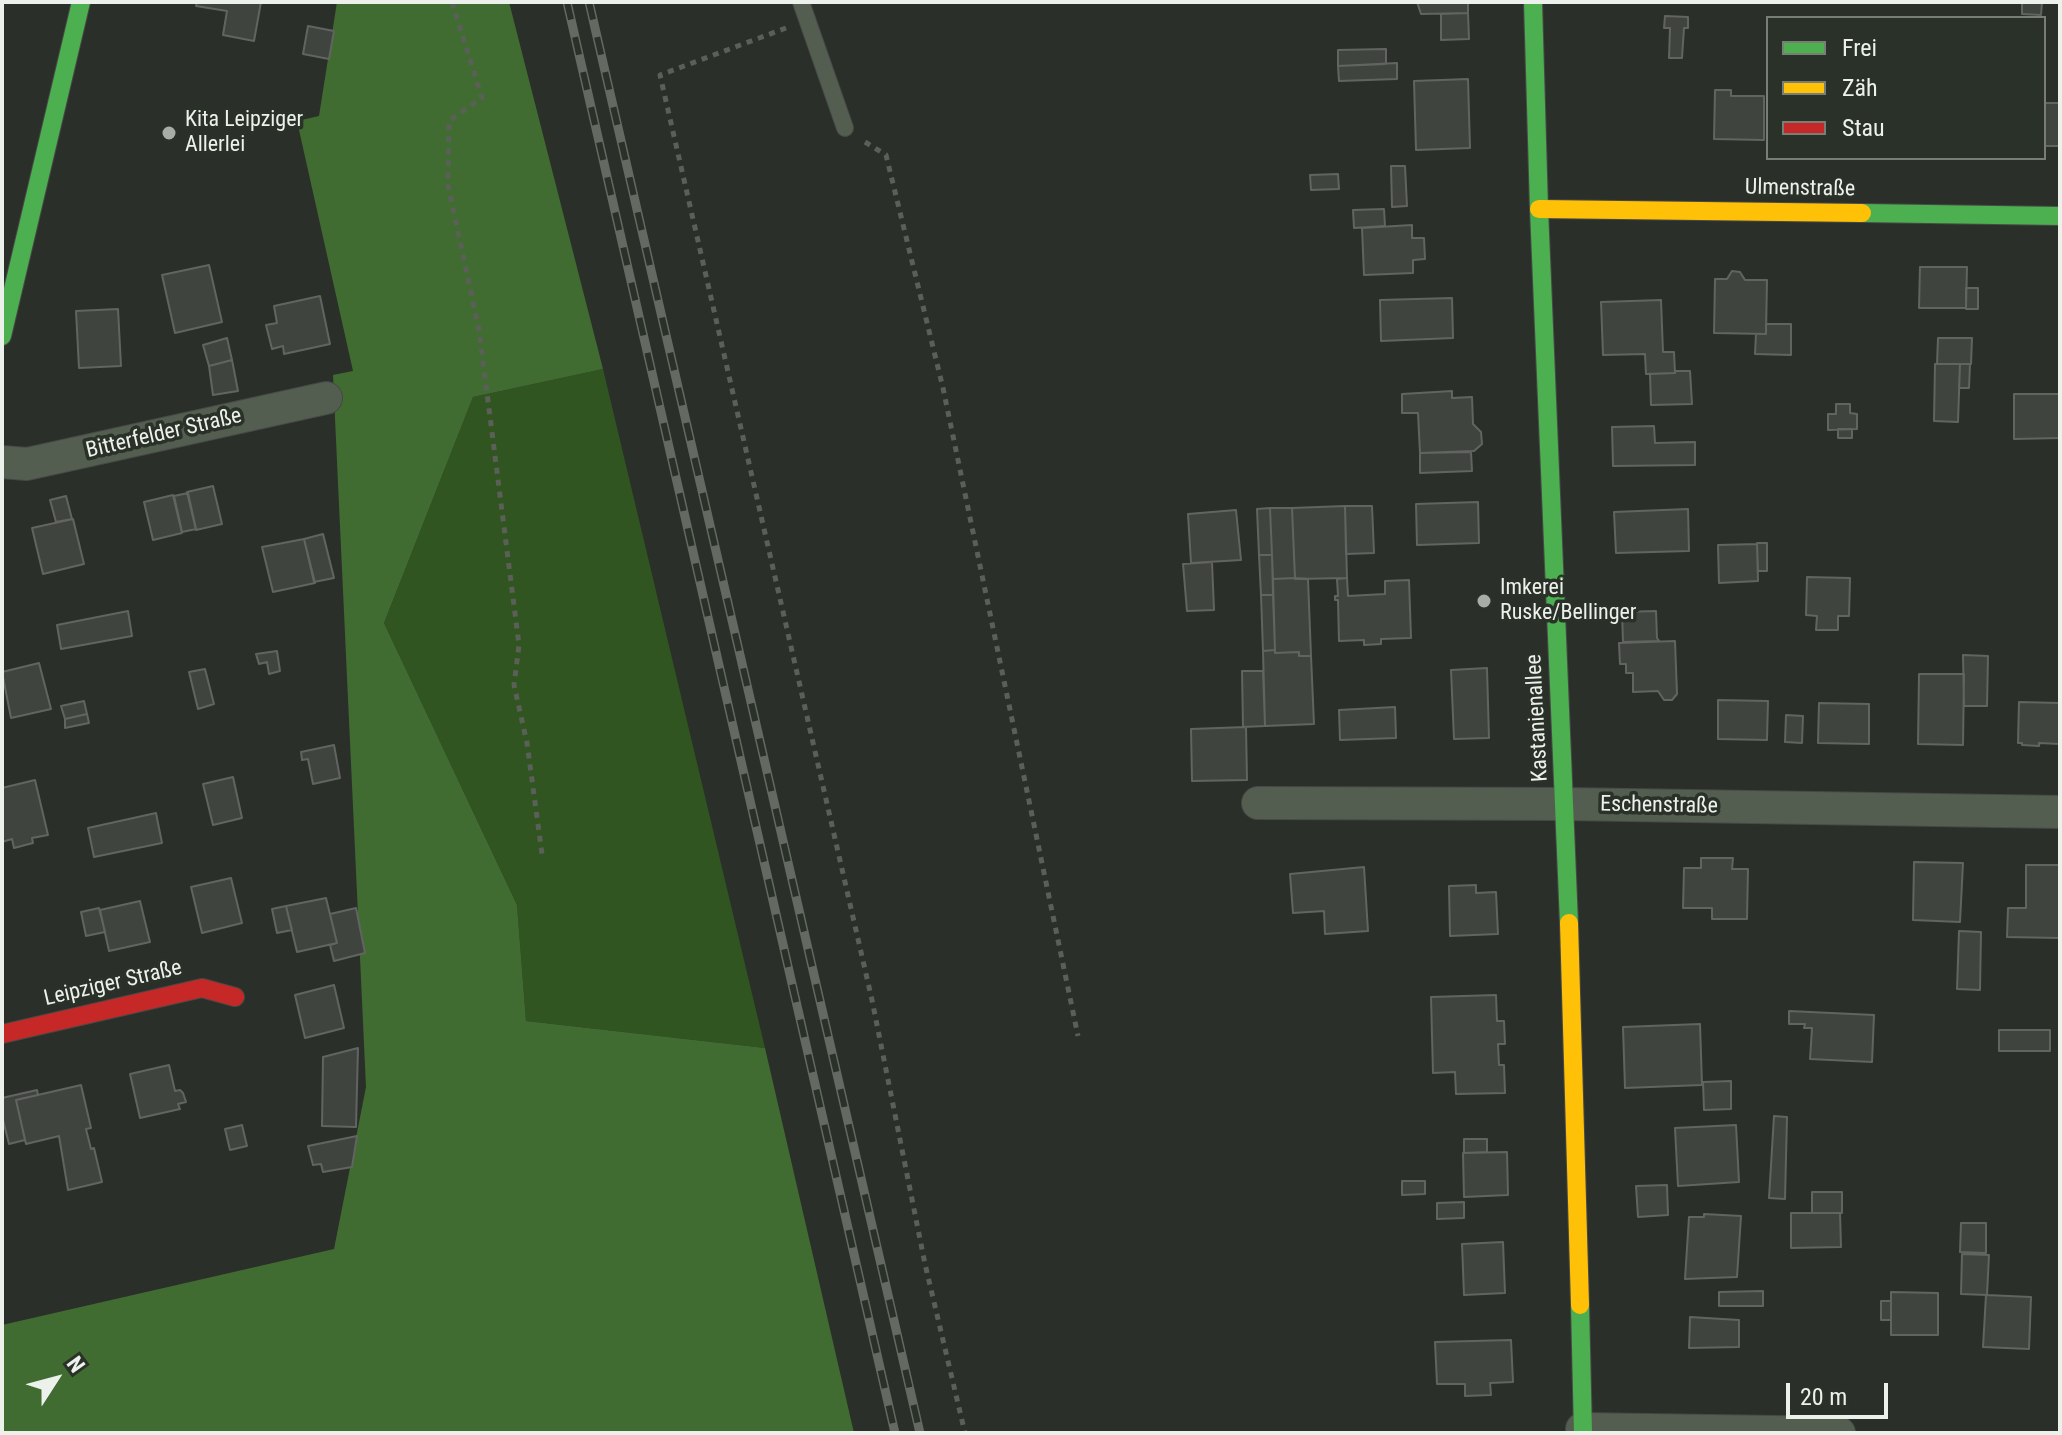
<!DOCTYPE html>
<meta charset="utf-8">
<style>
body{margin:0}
#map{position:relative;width:2062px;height:1435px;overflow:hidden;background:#2b2f2a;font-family:"Roboto Condensed",sans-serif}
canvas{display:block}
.frame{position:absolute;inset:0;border:4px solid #edf1eb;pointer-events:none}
.legend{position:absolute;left:1766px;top:16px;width:280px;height:144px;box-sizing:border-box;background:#2a3128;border:2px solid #787e76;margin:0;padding:10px 14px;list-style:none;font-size:24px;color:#edf1eb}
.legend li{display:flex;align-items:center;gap:16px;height:40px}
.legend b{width:40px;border:2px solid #787e76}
.north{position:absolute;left:16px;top:1339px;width:80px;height:80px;-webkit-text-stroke:6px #2a3128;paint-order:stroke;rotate:54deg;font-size:22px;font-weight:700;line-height:32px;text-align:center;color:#edf1eb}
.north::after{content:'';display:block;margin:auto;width:28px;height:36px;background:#edf1eb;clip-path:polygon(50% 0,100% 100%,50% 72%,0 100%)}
.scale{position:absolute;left:1786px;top:1383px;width:102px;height:36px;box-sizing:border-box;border:4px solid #edf1eb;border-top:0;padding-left:10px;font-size:24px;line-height:28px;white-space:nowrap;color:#edf1eb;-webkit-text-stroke:6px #2a3128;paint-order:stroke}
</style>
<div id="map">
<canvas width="2062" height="1435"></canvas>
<div class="frame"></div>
<ul class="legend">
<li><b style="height:10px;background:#4caf50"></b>Frei</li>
<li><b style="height:10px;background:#ffc107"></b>Zäh</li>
<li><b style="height:10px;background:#c62828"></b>Stau</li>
</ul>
<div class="north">N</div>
<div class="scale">20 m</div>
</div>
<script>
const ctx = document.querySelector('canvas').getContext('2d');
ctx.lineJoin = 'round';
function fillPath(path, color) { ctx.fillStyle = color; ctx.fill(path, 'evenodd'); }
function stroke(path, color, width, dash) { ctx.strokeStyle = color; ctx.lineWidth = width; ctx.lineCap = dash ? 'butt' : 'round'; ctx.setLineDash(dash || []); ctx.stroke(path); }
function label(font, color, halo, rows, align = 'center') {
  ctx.font = font + ' "Roboto Condensed",sans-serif'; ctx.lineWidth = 7; ctx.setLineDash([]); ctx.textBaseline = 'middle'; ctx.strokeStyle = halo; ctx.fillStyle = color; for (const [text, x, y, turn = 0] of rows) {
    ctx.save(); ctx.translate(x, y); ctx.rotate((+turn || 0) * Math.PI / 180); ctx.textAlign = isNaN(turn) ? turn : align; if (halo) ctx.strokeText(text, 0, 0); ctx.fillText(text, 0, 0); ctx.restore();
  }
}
fillPath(new Path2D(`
 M 603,369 L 765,1048 L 526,1021 L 517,905 L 384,623 L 473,397 Z`), '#305520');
fillPath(new Path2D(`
 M 337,2 L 509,2 L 603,369 L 473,397 L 384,623 L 517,905 L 526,1021 L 765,1048 L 854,1433 L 2,1433 L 2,1325 L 334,1249 L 366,1087 L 333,375 L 353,371 L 297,121 L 319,116 Z`), '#416c31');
const building = new Path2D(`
 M 197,2 L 261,2 L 254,41 L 223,35 L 227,11 L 196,6 Z
 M 1417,2 L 1468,2 L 1468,13 L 1421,14 Z
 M 2022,2 L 2042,2 L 2041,15 L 2022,14 Z
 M 1468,13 L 1469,39 L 1441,40 L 1441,14 Z
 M 1665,16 L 1688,17 L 1688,28 L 1684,28 L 1682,58 L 1669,58 L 1670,28 L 1664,28 Z
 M 308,26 L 334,31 L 329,59 L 303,54 Z
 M 1386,49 L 1386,64 L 1338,66 L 1338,50 Z
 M 1397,63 L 1397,79 L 1339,81 L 1338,66 Z
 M 1468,79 L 1470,148 L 1416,150 L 1414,81 Z
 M 1715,90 L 1731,90 L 1731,96 L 1764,96 L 1764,140 L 1714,139 Z
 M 2044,103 L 2060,103 L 2060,146 L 2044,146 Z
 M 1391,166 L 1405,166 L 1407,206 L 1392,207 Z
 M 1338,174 L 1339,189 L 1311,190 L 1310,175 Z
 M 1384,209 L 1385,226 L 1354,228 L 1353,210 Z
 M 1412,225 L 1412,238 L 1424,238 L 1425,259 L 1413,260 L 1413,273 L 1364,275 L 1362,228 Z
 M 209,265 L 222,322 L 175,333 L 162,275 Z
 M 1920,267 L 1967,267 L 1966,308 L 1919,308 Z
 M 1732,271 L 1740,272 L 1745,280 L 1767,280 L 1766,334 L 1714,333 L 1715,279 L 1727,279 Z
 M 1966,288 L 1978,288 L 1978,309 L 1966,309 Z
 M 320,296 L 330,344 L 284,354 L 283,346 L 272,349 L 266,325 L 277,323 L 274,306 Z
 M 1452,298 L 1453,338 L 1381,341 L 1380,300 Z
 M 1661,300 L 1663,352 L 1674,352 L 1675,373 L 1646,374 L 1645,354 L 1603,355 L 1601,302 Z
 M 118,309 L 121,366 L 79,368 L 76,311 Z
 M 1766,324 L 1791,324 L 1791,355 L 1755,354 L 1756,334 L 1766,334 Z
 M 227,338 L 232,360 L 209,366 L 203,345 Z
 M 1938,338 L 1972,338 L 1971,364 L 1937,364 Z
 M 232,360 L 238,391 L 213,395 L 209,366 Z
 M 1935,364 L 1960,364 L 1958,422 L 1934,421 Z
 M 1960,364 L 1970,364 L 1969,388 L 1959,388 Z
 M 1675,371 L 1690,371 L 1692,404 L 1651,405 L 1650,374 L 1675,373 Z
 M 1452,391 L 1452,398 L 1472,397 L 1473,424 L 1481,432 L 1482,444 L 1474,451 L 1420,453 L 1418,413 L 1402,413 L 1402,394 Z
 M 2014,394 L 2060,394 L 2060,438 L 2014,439 Z
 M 1836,404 L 1850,404 L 1850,413 L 1857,414 L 1857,429 L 1828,430 L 1828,414 L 1836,414 Z
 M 1654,426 L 1655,443 L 1695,442 L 1695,465 L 1613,466 L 1612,427 Z
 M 1838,429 L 1852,429 L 1852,438 L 1838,438 Z
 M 1471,452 L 1472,471 L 1420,473 L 1420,453 Z
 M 213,486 L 222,524 L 196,530 L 187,492 Z
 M 188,493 L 196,529 L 182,532 L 174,496 Z
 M 173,495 L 182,533 L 153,540 L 144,502 Z
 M 66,496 L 72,519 L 56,522 L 50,500 Z
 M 1478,502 L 1479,543 L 1417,545 L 1416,504 Z
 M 1345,506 L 1372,506 L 1374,553 L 1346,554 Z
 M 1345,506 L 1347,578 L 1295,579 L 1292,508 Z
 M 1270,508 L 1272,555 L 1259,555 L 1257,509 Z
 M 1270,508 L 1292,508 L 1295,578 L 1273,579 Z
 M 1688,509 L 1689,551 L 1616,553 L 1614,512 Z
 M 1236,510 L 1241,560 L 1191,563 L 1188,514 Z
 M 73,519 L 84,564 L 43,574 L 32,528 Z
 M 323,534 L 334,578 L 314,582 L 304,539 Z
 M 304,539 L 315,583 L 273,592 L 262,547 Z
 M 1757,543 L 1767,543 L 1767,571 L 1758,571 Z
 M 1757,544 L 1758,581 L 1719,583 L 1718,545 Z
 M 1259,555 L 1272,555 L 1273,595 L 1261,595 Z
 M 1212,562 L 1214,610 L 1187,611 L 1183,564 Z
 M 1807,577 L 1850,578 L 1849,616 L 1838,616 L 1838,630 L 1816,630 L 1817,616 L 1806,615 Z
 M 1295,578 L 1308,579 L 1311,656 L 1299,656 L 1299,652 L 1275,653 L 1273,579 Z
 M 1347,578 L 1348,596 L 1385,594 L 1385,581 L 1409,580 L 1411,638 L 1381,639 L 1381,644 L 1364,645 L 1364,640 L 1339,641 L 1338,600 L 1335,600 L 1335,596 L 1338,596 L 1337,579 Z
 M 1261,595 L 1273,595 L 1275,650 L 1263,651 Z
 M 128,611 L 132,636 L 61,649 L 57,625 Z
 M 1656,611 L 1657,638 L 1659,641 L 1623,642 L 1622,612 Z
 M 1675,641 L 1677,694 L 1672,700 L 1664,700 L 1658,691 L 1633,692 L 1633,673 L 1626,673 L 1626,664 L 1620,664 L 1619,643 Z
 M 1275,650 L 1275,653 L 1299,652 L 1299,656 L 1311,656 L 1314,724 L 1265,726 L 1263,651 Z
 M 277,651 L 280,671 L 269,674 L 267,662 L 259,664 L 256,654 Z
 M 1963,655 L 1988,656 L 1987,706 L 1964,706 Z
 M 39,663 L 51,709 L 11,718 L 2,672 Z
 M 1487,668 L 1489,738 L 1454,739 L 1451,670 Z
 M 205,669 L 214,704 L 198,709 L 189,672 Z
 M 1242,671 L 1263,671 L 1265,726 L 1243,727 Z
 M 1919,674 L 1964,674 L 1963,745 L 1918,744 Z
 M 1718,700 L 1768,701 L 1767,740 L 1718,739 Z
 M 84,701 L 87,714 L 65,719 L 61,706 Z
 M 2019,702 L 2060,703 L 2060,744 L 2039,743 L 2039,746 L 2022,745 L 2022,743 L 2018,743 Z
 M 1819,703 L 1869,704 L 1869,744 L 1818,743 Z
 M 1395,707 L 1396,738 L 1340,740 L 1339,710 Z
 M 87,714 L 89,723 L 65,728 L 65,719 Z
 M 1786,715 L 1803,716 L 1802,743 L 1785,742 Z
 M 1246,727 L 1247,780 L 1192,781 L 1191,729 Z
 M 334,745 L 340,778 L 313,784 L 308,759 L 302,760 L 301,752 Z
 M 233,777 L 242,818 L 213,825 L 203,784 Z
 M 35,780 L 48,835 L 32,838 L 33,843 L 14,848 L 12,839 L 2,842 L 2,788 Z
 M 156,813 L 162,843 L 94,857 L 88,828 Z
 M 1701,858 L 1733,858 L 1732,869 L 1748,869 L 1747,919 L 1712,919 L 1712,908 L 1683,908 L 1684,868 L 1701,868 Z
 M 1914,862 L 1963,863 L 1960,922 L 1913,920 Z
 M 2026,865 L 2060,865 L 2060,938 L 2007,937 L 2008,908 L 2026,908 Z
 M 1364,867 L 1368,931 L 1325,934 L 1324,911 L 1293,913 L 1290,874 Z
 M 231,878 L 242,923 L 202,933 L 191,887 Z
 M 1476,885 L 1476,893 L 1496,892 L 1498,934 L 1450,936 L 1449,886 Z
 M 326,898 L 337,943 L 297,952 L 286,906 Z
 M 140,901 L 150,942 L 109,951 L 100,910 Z
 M 286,906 L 292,930 L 277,933 L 272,909 Z
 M 99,908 L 105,932 L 86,936 L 81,912 Z
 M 356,908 L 365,953 L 334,961 L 330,945 L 337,943 L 330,914 Z
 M 1959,931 L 1981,932 L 1980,990 L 1957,989 Z
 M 334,985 L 344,1028 L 305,1038 L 295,995 Z
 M 1496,995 L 1497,1021 L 1504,1021 L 1505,1044 L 1498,1044 L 1499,1065 L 1504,1065 L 1505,1093 L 1456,1094 L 1455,1072 L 1433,1073 L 1431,997 Z
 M 1789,1011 L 1874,1015 L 1872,1062 L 1810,1059 L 1812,1028 L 1804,1028 L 1805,1024 L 1789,1024 Z
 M 1700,1024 L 1702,1085 L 1625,1088 L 1623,1027 Z
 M 1999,1030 L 2050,1030 L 2050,1051 L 1999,1051 Z
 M 358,1048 L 356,1127 L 322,1126 L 323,1057 Z
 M 169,1065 L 175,1091 L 180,1090 L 183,1093 L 186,1102 L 178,1104 L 180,1109 L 140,1118 L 130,1074 Z
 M 1731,1081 L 1731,1109 L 1704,1110 L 1703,1082 Z
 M 81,1085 L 91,1128 L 86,1129 L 91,1149 L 94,1148 L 102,1182 L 68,1190 L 59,1136 L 26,1144 L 16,1100 Z
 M 37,1090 L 38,1095 L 16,1100 L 25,1140 L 9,1144 L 2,1116 L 2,1098 Z
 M 1774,1116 L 1787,1117 L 1785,1199 L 1769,1198 Z
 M 242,1125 L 247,1146 L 230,1150 L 225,1129 Z
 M 1736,1125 L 1739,1182 L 1678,1186 L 1675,1128 Z
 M 357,1136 L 352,1167 L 323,1172 L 321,1164 L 313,1165 L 308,1146 Z
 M 1464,1139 L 1487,1139 L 1487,1152 L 1464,1153 Z
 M 1507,1152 L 1508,1195 L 1464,1197 L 1463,1153 Z
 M 1402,1181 L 1425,1181 L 1425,1194 L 1402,1195 Z
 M 1667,1185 L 1668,1215 L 1638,1217 L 1636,1186 Z
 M 1812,1192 L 1842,1192 L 1842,1213 L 1812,1213 Z
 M 1464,1202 L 1464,1218 L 1437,1219 L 1437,1203 Z
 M 1791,1213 L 1840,1213 L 1841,1247 L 1791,1248 Z
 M 1704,1214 L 1741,1216 L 1737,1277 L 1685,1279 L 1689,1217 L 1704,1217 Z
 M 1961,1223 L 1986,1223 L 1986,1253 L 1960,1252 Z
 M 1503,1242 L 1505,1293 L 1464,1295 L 1462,1244 Z
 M 1962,1254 L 1989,1255 L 1987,1295 L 1961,1294 Z
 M 1763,1291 L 1763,1306 L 1719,1306 L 1719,1292 Z
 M 1891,1292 L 1938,1293 L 1938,1335 L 1891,1335 Z
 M 1986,1295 L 2031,1297 L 2029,1349 L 1983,1347 Z
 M 1881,1301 L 1891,1301 L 1891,1320 L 1881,1320 Z
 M 1690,1317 L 1739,1320 L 1739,1347 L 1689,1348 Z
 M 1511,1340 L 1513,1382 L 1490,1383 L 1491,1395 L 1465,1396 L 1465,1384 L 1437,1384 L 1435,1342 Z`);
fillPath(building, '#40443f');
stroke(building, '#616460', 2);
const lane = new Path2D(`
 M 801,2 L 845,128`);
const street = new Path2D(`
 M 2,462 L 27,464 L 326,398
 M 1258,803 L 1566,804 L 2060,812
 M 1582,1429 L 1839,1433`);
const fast = new Path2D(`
 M 1533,2 L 1539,209 L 1569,923
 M 1862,213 L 2060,216
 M 2,336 L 81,2
 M 1580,1305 L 1583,1433`);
const slow = new Path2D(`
 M 1539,209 L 1862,213
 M 1569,923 L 1580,1305`);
const jam = new Path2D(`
 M 2,1034 L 202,988 L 235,997`);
stroke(lane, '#474946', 18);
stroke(street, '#474946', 34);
stroke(fast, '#474946', 20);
stroke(slow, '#474946', 20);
stroke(jam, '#474946', 20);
stroke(new Path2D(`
 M 452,2 L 482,98 L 449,121 L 448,185 L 479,330 L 519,645 L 514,685 L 527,743 L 542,854
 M 786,28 L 660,75 L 872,1000 L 925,1264 L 965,1433
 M 865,142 L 886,155 L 943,388 L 1078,1036`), '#5a6057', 5, [6, 6]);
stroke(lane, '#545e50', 16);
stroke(street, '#545e50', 32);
stroke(fast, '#4caf50', 18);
stroke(slow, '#ffc107', 18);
stroke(jam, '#c62828', 18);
const rail = new Path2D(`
 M 567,2 L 895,1433
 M 589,2 L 920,1433`);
stroke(rail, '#646a61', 9);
stroke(rail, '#2a3128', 6, [18]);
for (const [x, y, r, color] of [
 [169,133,8,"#a9ada7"],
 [1484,601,8,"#a9ada7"]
]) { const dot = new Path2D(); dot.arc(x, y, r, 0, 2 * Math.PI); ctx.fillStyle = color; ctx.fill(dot); stroke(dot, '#2a3128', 3); }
label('22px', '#edf1eb', '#2a3128', [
 ["Kita Leipziger",185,120],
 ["Allerlei",185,145],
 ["Imkerei",1500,588],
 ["Ruske/Bellinger",1500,613]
], 'left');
label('22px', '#edf1eb', '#2a3128', [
 ["Ulmenstraße",1800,189,1],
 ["Bitterfelder Straße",164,434,-13],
 ["Kastanienallee",1538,718,-93],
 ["Eschenstraße",1659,806,1],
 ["Leipziger Straße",113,984,-13]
]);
</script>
